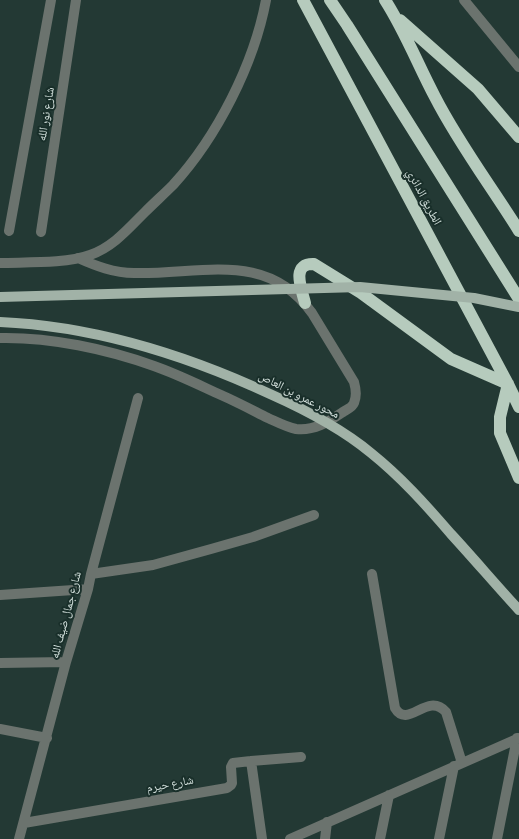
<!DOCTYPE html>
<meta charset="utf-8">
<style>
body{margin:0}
canvas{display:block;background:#233934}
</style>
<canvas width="519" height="839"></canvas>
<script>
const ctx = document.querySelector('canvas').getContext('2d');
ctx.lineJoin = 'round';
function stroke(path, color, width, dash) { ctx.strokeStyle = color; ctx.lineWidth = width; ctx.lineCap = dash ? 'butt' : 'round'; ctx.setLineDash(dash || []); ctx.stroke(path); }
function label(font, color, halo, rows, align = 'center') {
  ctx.font = font + ' "Crimson Pro","Noto Naskh Arabic",serif'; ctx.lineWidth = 4; ctx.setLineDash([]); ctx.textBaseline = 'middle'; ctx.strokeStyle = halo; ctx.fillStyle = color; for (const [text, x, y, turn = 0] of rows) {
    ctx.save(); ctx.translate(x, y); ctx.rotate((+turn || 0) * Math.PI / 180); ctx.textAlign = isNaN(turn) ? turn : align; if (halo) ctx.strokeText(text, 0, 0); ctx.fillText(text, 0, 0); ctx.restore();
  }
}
stroke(new Path2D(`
 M 464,0 L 519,67
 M 9,231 L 51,0
 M 41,232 L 76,0
 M 0,263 C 26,262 66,264 90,255 C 113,247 128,229 145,212 C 154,203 164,194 173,185 C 217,137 254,64 266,0
 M 0,338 C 50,337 107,349 154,366 C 177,374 199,385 221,395 C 237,402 252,410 268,418 C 277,422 286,427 296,429 C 315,431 328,422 343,412 C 347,409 352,408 354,403 C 357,396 356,389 354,382 L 312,313 C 266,249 200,275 134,273 C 114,273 96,266 78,258
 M 91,574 L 153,565 L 211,549 L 253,537 L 314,515
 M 372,574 L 395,708 C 408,730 427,691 446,712 L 462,763
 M 0,595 L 88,589
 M 0,663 L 66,662
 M 0,729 L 47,738
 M 251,761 L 262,839
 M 24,823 L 227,788 L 231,785 L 232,783 L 231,767 L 233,763 L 251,761 L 301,757
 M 19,839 L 66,662 L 88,589 L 91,574 L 138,398
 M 290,839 L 519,738
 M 325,839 L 327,822
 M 380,839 L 389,795
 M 439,839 L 454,766
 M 497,839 L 517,738`), '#6b736e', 10);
stroke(new Path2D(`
 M 303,0 L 508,384 L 519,407
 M 330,0 L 347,25 L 519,299
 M 385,0 C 405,31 418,65 435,97 C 459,144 491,186 519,231
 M 400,20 L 478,89 L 519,137
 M 305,303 C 302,290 290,263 314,264 L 361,293 L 451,359 L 508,384 L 500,417 L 500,433 L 519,478`), '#b6cbbd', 12);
stroke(new Path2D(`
 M 0,297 L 360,287 L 474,298 L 519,307
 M 0,322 C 93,326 186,355 270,394 C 306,410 341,428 371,453 C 401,477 426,505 451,534 C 474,559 496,585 519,610`), '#a1b2a7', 10);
label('12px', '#d3e0dc', '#192f2a', [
 ["شارع نور الله",46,114,-81],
 ["الطريق الدائري",424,197,62],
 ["محور عمرو بن العاص",299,395,27],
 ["شارع جمال ضيف الله",66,615,-75],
 ["شارع حيرم",170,784,-10]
]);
</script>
